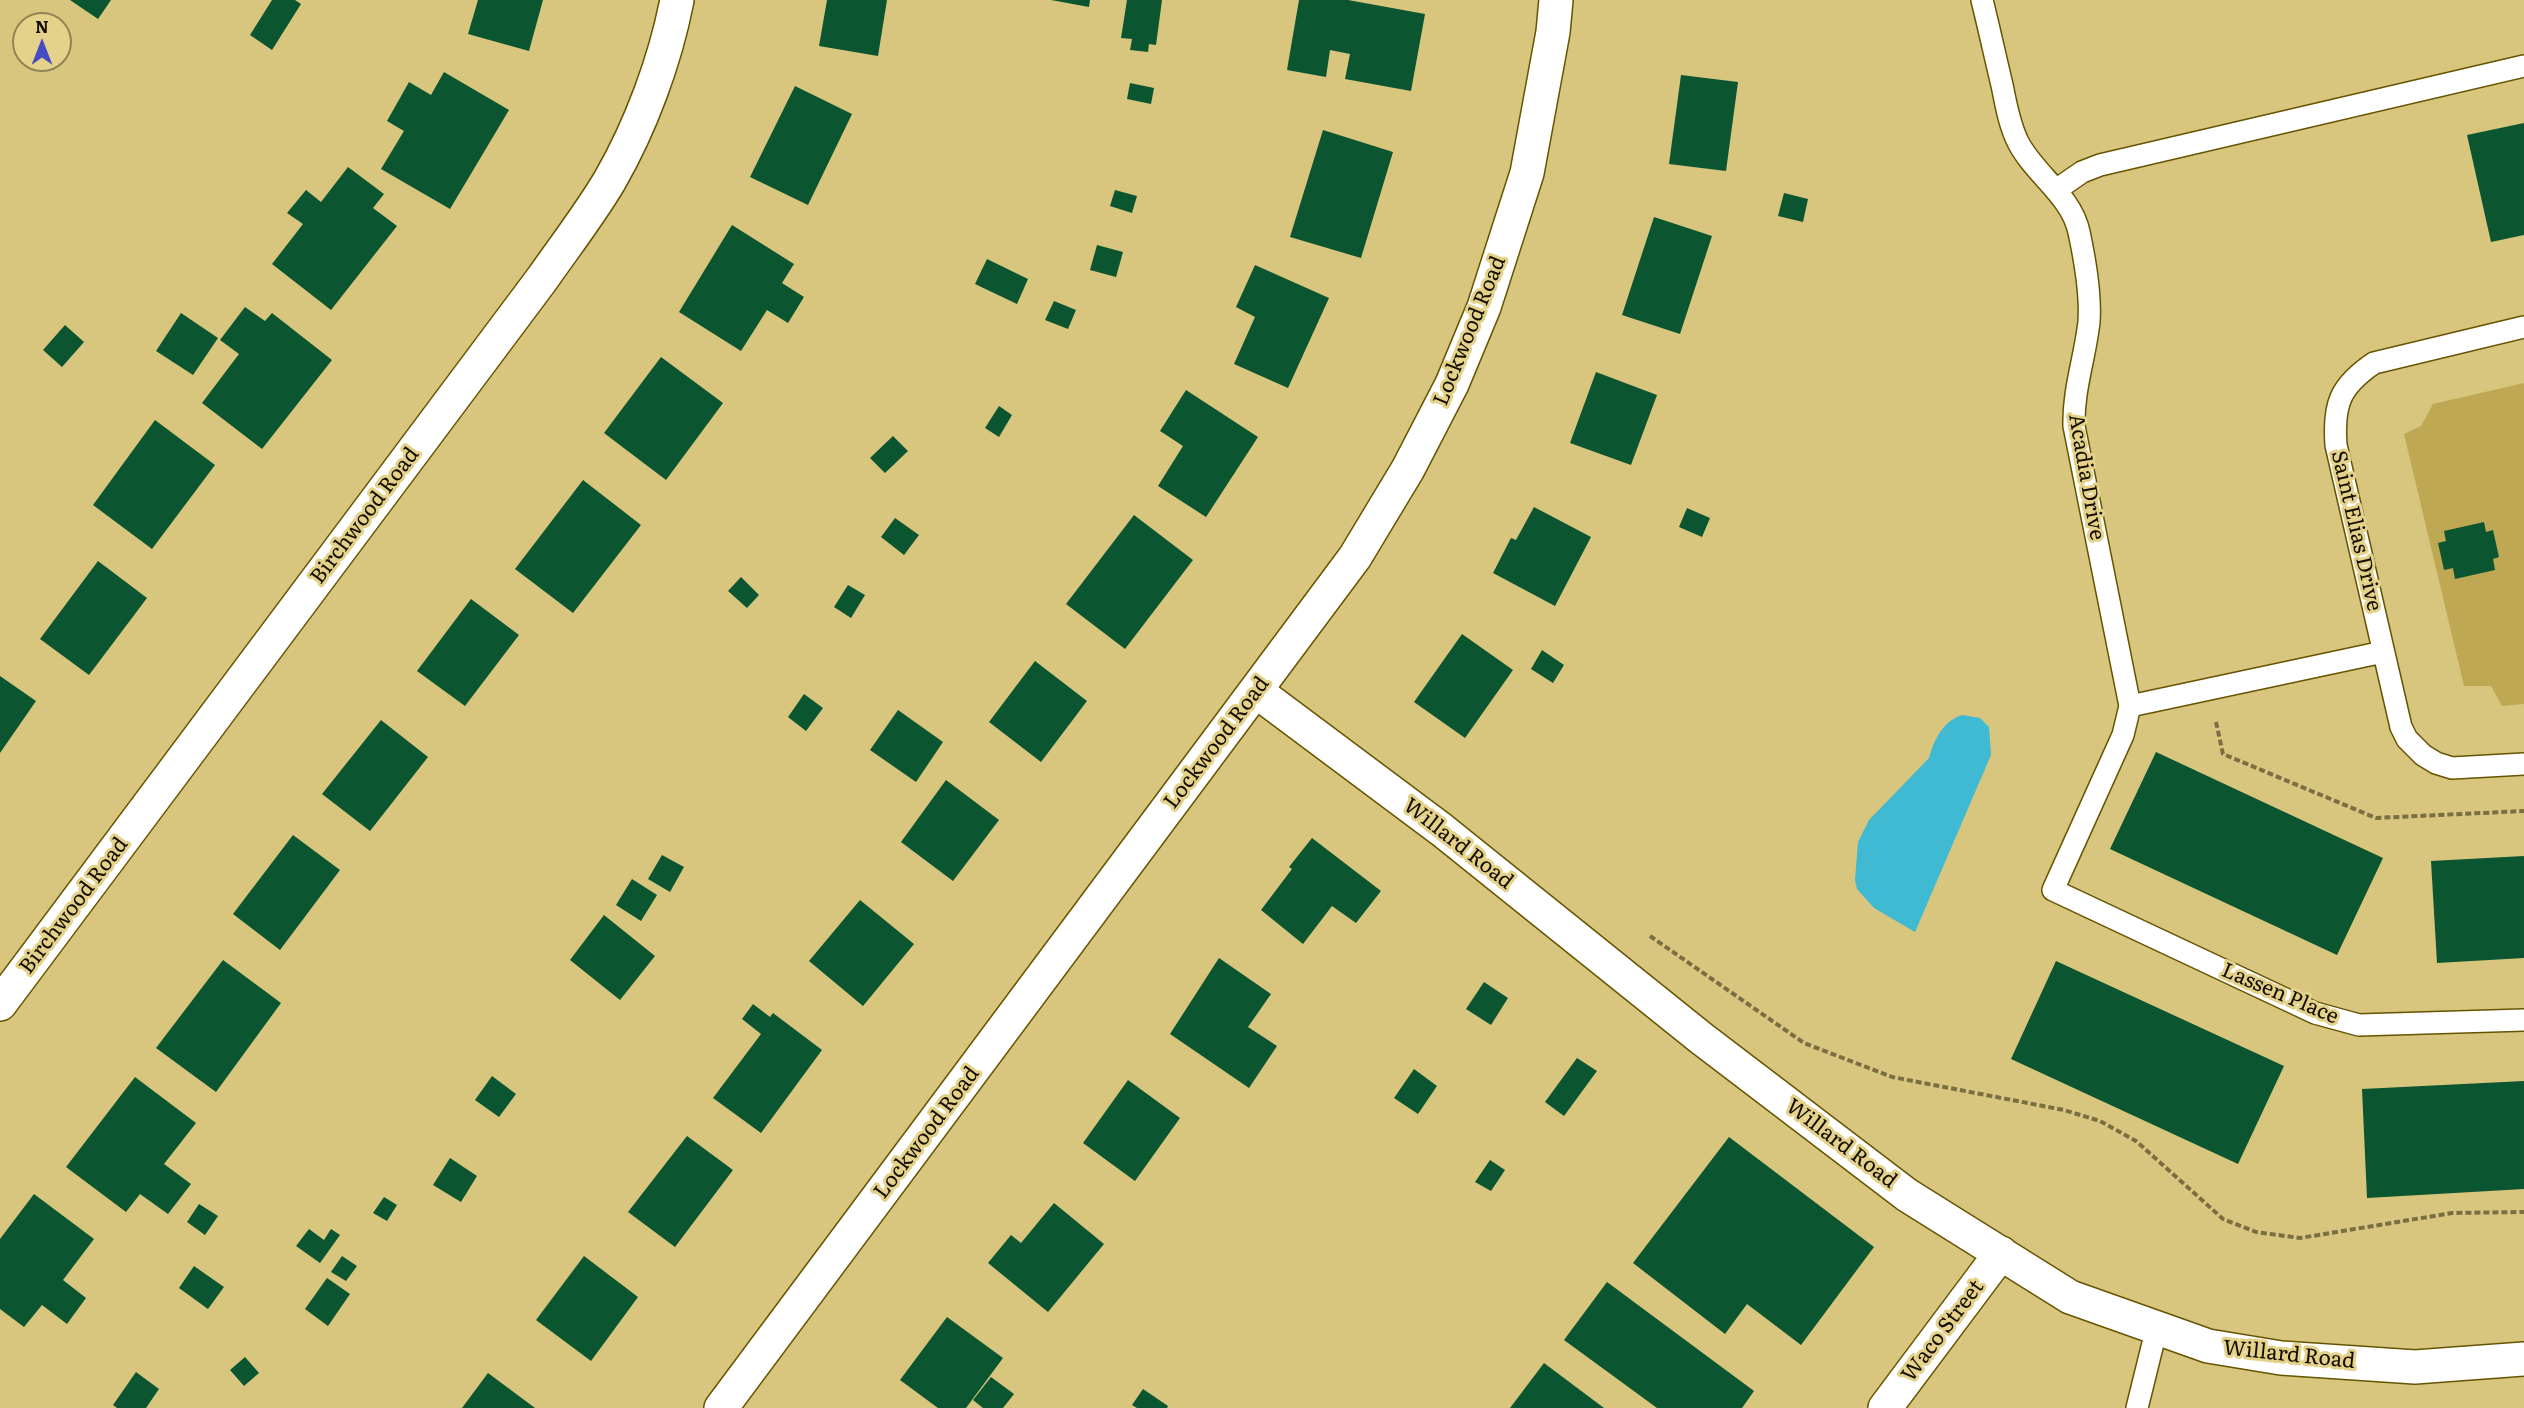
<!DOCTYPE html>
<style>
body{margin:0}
#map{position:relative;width:2524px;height:1408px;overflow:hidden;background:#d8c57e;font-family:Literata,serif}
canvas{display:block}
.north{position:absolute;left:12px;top:12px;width:60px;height:60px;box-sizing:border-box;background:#e5d28a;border:2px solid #918453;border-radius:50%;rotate:0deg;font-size:16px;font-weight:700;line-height:24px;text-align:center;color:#130e00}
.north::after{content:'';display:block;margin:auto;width:21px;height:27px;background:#454cc1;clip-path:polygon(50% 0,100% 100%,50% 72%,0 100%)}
</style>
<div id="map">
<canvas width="2524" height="1408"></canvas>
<div class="north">N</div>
</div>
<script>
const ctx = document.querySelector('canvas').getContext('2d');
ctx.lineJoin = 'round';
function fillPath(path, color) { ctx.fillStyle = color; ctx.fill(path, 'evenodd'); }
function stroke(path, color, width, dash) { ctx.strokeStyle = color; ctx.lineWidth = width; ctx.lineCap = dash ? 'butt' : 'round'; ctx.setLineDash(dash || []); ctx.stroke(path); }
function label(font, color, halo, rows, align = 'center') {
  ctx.font = font + ' Literata,serif'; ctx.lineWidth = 6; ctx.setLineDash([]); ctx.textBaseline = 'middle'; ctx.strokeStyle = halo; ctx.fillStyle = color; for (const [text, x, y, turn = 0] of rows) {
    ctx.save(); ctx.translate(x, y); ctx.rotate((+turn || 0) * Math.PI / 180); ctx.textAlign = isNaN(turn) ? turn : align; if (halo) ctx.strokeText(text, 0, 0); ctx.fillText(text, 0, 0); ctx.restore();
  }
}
fillPath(new Path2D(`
 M 2524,383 L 2524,704 L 2502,706 L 2491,686 L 2464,686 L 2404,434 L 2421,426 L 2433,404 Z`), '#bea853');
fillPath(new Path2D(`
 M 1962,715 L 1980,718 L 1989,727 L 1991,755 L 1915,932 L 1874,908 L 1857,889 L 1855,880 L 1858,842 L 1869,820 L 1929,758 C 1934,740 1943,721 1962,715 Z`), '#40b9d3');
fillPath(new Path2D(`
 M 70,0 L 111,0 L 98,19 Z
 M 272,0 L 295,0 L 301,4 L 272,50 L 250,35 Z
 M 478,0 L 543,0 L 529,51 L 468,34 Z
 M 827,0 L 887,0 L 878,56 L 819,46 Z
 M 1051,0 L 1090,0 L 1089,7 Z
 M 1127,0 L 1162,0 L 1156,45 L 1149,44 L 1148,52 L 1130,50 L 1132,39 L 1121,38 Z
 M 1299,0 L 1348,0 L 1425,14 L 1411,91 L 1345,79 L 1350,54 L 1330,50 L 1326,77 L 1287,70 Z
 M 444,72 L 509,110 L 450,209 L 381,169 L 404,131 L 387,121 L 409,82 L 431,95 Z
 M 1681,75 L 1738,82 L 1726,171 L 1669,164 Z
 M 1130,83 L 1154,88 L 1151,104 L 1127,99 Z
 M 795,86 L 852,114 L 808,205 L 750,177 Z
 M 2524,123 L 2524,235 L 2491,242 L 2467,135 Z
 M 1323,130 L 1393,152 L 1361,258 L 1290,237 Z
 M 348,167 L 384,194 L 373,208 L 397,226 L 331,310 L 272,264 L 303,224 L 287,213 L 306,190 L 321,202 Z
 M 1115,190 L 1137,196 L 1132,213 L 1110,206 Z
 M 1784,193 L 1808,199 L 1803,222 L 1778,216 Z
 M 1654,217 L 1712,236 L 1680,334 L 1622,315 Z
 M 732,225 L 794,264 L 782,283 L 804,297 L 788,323 L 767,310 L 741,351 L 679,312 Z
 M 1097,245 L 1123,252 L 1116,277 L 1090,270 Z
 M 987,259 L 1028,279 L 1017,304 L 975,284 Z
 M 1255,265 L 1329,298 L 1288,388 L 1234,364 L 1255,317 L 1236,307 Z
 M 1054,301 L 1076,310 L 1068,329 L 1045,320 Z
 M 245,307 L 265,321 L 272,313 L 332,360 L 262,449 L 202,403 L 239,354 L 220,340 Z
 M 181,313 L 218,338 L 193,375 L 156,351 Z
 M 65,325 L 84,342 L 62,367 L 43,350 Z
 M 661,357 L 723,403 L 666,480 L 604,433 Z
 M 1596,372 L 1657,395 L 1631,465 L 1570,443 Z
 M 1186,390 L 1258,437 L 1206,517 L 1158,486 L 1183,446 L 1160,431 Z
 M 999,406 L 1012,415 L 999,437 L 985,428 Z
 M 155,420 L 215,465 L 152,549 L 93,505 Z
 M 893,436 L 908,451 L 885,473 L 870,458 Z
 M 583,480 L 641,525 L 573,613 L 515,569 Z
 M 1534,507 L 1591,537 L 1555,606 L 1493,573 L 1511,538 L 1516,540 Z
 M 1687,508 L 1710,518 L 1702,537 L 1679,527 Z
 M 1134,515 L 1193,560 L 1125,649 L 1066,604 Z
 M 895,518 L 919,535 L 904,555 L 881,537 Z
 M 2484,522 L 2486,532 L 2493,530 L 2499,557 L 2493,559 L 2495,570 L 2455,579 L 2453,568 L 2444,570 L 2438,543 L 2446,541 L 2444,531 Z
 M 98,561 L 147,598 L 89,675 L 40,639 Z
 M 741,577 L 759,595 L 747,608 L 728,591 Z
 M 848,585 L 865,595 L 851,618 L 834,607 Z
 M 471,599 L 519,635 L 465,706 L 417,671 Z
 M 1462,634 L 1513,670 L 1465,738 L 1414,702 Z
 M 1542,650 L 1564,665 L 1553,683 L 1531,669 Z
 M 1035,661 L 1087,701 L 1041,762 L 989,722 Z
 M 0,676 L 36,701 L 0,753 Z
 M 804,694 L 823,708 L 806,731 L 788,717 Z
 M 898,710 L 943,742 L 916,782 L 870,750 Z
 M 381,720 L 428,757 L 370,831 L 322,794 Z
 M 2156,752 L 2383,858 L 2337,955 L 2110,849 Z
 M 946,780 L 999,820 L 953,881 L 901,842 Z
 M 293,835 L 340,870 L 280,950 L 233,914 Z
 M 1312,838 L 1381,891 L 1356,923 L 1332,906 L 1303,944 L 1261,910 L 1292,869 L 1289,867 Z
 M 662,855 L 684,867 L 670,892 L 648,879 Z
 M 2524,856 L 2524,958 L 2437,963 L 2431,861 Z
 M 632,879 L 657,895 L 641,921 L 616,905 Z
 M 860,900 L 914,944 L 863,1006 L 809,961 Z
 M 604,915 L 655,956 L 620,1000 L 570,960 Z
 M 1219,958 L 1271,994 L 1248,1027 L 1277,1046 L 1249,1088 L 1170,1034 Z
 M 223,960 L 281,1003 L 216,1092 L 156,1048 Z
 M 2056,961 L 2284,1066 L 2238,1164 L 2011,1059 Z
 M 1484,982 L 1508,998 L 1491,1025 L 1466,1009 Z
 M 753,1004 L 770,1017 L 773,1013 L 822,1050 L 761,1133 L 713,1098 L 761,1034 L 742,1019 Z
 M 1577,1058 L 1597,1071 L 1564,1116 L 1545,1102 Z
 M 1414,1069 L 1437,1086 L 1418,1114 L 1394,1098 Z
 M 492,1076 L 516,1094 L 499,1117 L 475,1100 Z
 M 135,1077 L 196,1123 L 164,1164 L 191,1184 L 168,1214 L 140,1194 L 126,1212 L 66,1167 Z
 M 1128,1080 L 1180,1118 L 1135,1181 L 1083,1143 Z
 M 2524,1081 L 2524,1189 L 2367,1198 L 2362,1089 Z
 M 687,1136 L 733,1170 L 675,1247 L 628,1212 Z
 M 1729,1137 L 1874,1247 L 1801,1345 L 1747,1304 L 1725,1334 L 1633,1263 Z
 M 450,1158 L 477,1176 L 461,1202 L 433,1185 Z
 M 1490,1160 L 1505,1170 L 1491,1191 L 1475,1182 Z
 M 34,1194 L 94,1239 L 63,1280 L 86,1298 L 67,1324 L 42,1305 L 24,1327 L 0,1309 L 0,1239 Z
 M 384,1197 L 397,1205 L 387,1221 L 373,1213 Z
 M 1054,1203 L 1104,1244 L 1048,1312 L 988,1263 L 1011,1235 L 1021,1243 Z
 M 199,1204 L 218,1216 L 205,1235 L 187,1222 Z
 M 309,1229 L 324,1240 L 331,1229 L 340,1235 L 320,1263 L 296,1246 Z
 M 342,1256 L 357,1266 L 346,1281 L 331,1272 Z
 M 584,1256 L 638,1297 L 591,1361 L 536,1320 Z
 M 194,1266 L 224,1287 L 208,1309 L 179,1288 Z
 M 327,1278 L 350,1294 L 328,1326 L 305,1309 Z
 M 1607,1282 L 1754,1391 L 1742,1408 L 1657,1408 L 1564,1340 Z
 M 947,1317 L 1003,1358 L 966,1408 L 938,1408 L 900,1380 Z
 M 245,1357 L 259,1373 L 244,1386 L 230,1370 Z
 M 1544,1363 L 1604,1408 L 1510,1408 Z
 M 136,1372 L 159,1389 L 146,1408 L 117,1408 L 113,1405 Z
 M 488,1373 L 535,1408 L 462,1408 Z
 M 991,1377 L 1014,1394 L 1003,1408 L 983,1408 L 973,1400 Z
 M 1143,1389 L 1168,1406 L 1167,1408 L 1137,1408 L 1132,1405 Z`), '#0b5630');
const service = new Path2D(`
 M 1982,0 C 1989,28 1995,56 2002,85 C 2006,104 2009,124 2018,142 C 2034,174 2071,195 2079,232 C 2085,260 2091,293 2089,322 C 2085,358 2073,390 2074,426 L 2130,706 L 2123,735 L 2053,890 L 2315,1013 L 2359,1025 L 2524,1020
 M 2056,190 L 2082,172 L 2100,165 L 2524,66
 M 2524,327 L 2374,363 C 2340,386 2333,404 2336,445 L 2401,727 L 2407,739 L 2423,755 L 2436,763 L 2452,768 L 2524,764
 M 2130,706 L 2383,652
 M 2137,1408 L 2157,1327`);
const minor = new Path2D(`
 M 1256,691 L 1442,830 L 1701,1038 L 1907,1195 L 2070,1297 L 2208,1346 L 2281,1358 L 2415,1367 L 2524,1359
 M 0,1004 L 542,279 C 565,246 590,214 610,180 C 641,126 665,61 677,0
 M 721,1408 L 1355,557 L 1408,469 L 1452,384 L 1484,307 L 1527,173 L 1553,32 L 1556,0
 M 1885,1408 L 2001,1253`);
stroke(service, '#665400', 24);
stroke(minor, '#665400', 36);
stroke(new Path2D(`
 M 2216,722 L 2223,754 L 2376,818 L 2524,811
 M 1650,936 L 1804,1043 L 1892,1077 L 2064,1110 L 2100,1121 L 2136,1141 L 2223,1219 L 2256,1232 L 2300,1238 L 2452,1213 L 2524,1212`), '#7a6e42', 4, [6, 3]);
stroke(service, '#fff', 21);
stroke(minor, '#fff', 33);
label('21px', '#130e00', '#e5d28a', [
 ["Lockwood Road",1470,331,-68],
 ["Acadia Drive",2086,477,80],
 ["Birchwood Road",365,516,-53],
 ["Saint Elias Drive",2356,531,77],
 ["Lockwood Road",1217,743,-53],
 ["Willard Road",1458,844,38],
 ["Birchwood Road",74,906,-53],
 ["Lassen Place",2280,994,23],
 ["Lockwood Road",927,1133,-53],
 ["Willard Road",1841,1144,37],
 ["Waco Street",1943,1331,-53],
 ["Willard Road",2289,1355,6]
]);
</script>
